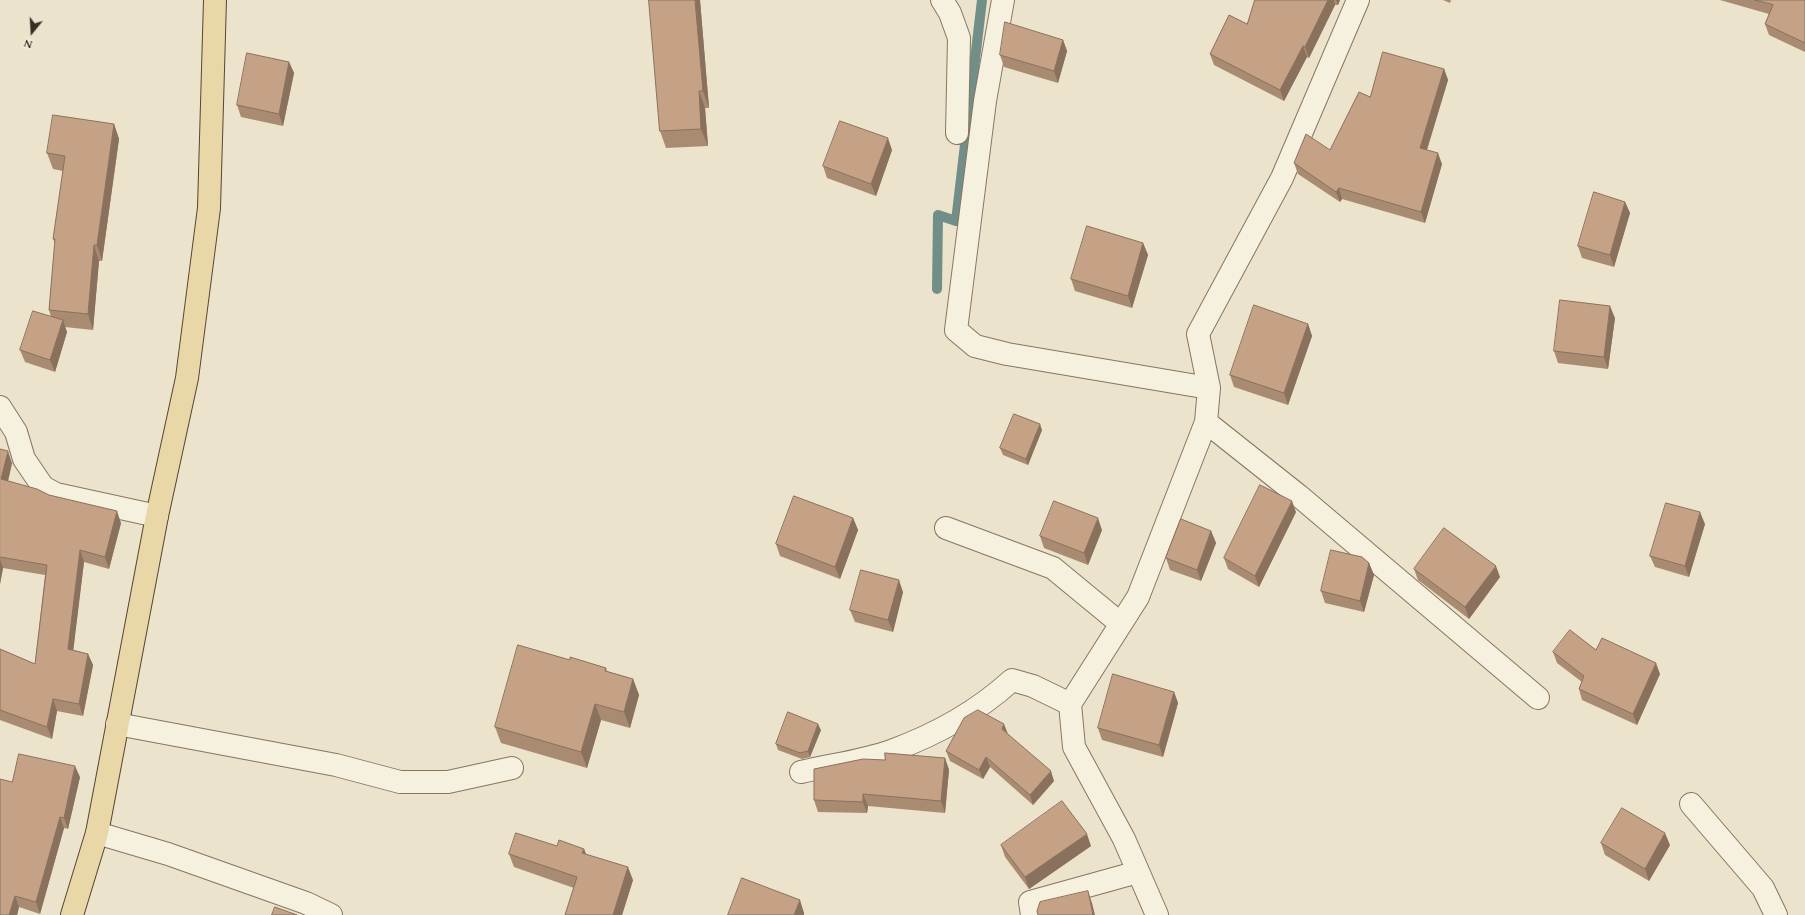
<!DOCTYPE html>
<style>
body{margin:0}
#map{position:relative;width:1805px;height:915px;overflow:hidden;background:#ebe3cb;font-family:Spectral,serif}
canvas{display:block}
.north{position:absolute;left:12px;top:12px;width:40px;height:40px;-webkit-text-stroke:3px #f3edda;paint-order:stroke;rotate:198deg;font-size:11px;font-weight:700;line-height:16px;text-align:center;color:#392e23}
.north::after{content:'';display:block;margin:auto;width:14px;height:18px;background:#392e23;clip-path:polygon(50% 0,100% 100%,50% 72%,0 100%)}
</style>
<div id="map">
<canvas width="1805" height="915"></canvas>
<div class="north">N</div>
</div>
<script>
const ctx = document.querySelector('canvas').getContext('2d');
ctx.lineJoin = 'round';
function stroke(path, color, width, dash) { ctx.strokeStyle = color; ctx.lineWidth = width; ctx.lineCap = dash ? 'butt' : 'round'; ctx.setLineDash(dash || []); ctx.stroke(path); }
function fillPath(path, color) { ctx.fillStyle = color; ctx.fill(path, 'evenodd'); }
stroke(new Path2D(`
 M 937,289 L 938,215 L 956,221 L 982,0`), '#728e88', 10);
const minor = new Path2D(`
 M 942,0 L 950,13 L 959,38 L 957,133
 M 1003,0 L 985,101 L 956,330 L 975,346 L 1007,354 L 1209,388
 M 0,407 L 16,432 L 24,459 L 43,487 L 56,494 L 157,516
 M 1206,422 L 1298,495 L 1538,698
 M 946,528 L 1053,568 L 1121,624
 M 117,724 L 336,765 L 400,782 L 448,782 L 512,768
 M 801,772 C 830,765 863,761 891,751 C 935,735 978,711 1012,680 L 1033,686 L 1070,704
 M 1691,804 L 1763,888 L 1776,915
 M 97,833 L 168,854 L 306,903 L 331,915
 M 1032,915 L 1030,902 L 1138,872
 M 1157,915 L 1124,839 L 1074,747 L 1070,704 L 1138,597 L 1206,422 L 1209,388 L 1198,334 L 1282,178 L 1358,0`);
const major = new Path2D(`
 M 72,915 L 97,833 L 157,516 L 187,378 L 209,208 L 215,0`);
stroke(minor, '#867661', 24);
stroke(major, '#554534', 24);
stroke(minor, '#f6f0de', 22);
stroke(major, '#e9d7a8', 22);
fillPath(new Path2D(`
 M 649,0 L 700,0 L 709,108 L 705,108 L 708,146 L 666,148 L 660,131 Z
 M 1255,0 L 1340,0 L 1338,5 L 1335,5 L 1309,58 L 1307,57 L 1284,101 L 1214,65 L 1210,54 L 1247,24 Z
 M 1443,0 L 1451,0 L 1450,3 Z
 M 1720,0 L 1805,0 L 1805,52 L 1769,35 L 1765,24 L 1769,14 Z
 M 1063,40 L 1067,51 L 1058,83 L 1004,67 L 1000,55 Z
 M 289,62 L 294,73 L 283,126 L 241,117 L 237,105 Z
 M 1444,69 L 1448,80 L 1427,150 L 1442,164 L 1425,223 L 1342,199 L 1340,202 L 1298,174 L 1294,163 L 1330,150 L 1370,97 Z
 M 114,124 L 119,139 L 102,261 L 99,261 L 93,330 L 65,327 L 67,332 L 55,372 L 25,362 L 20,350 L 51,317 L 49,310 L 55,243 L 53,239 L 63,171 L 53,169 L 47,153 Z
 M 892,150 L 876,196 L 827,178 L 823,166 Z
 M 1625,202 L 1630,213 L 1614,267 L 1582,258 L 1578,246 Z
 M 1143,243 L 1148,255 L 1132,308 L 1075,291 L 1071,279 Z
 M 1615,318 L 1608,369 L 1558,363 L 1554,351 Z
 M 1308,324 L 1312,336 L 1288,405 L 1234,387 L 1230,375 Z
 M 1042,430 L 1028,465 L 1003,455 L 1000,448 Z
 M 0,449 L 12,463 L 8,481 L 49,495 L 121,523 L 109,569 L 84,562 L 73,650 L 88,654 L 93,665 L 83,716 L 57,711 L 52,739 L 0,720 L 0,649 L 35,664 L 45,575 L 3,568 L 0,584 Z
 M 1296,512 L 1259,587 L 1228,569 L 1224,558 Z
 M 853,518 L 858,530 L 840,579 L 780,556 L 776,544 Z
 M 1705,524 L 1689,577 L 1655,567 L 1650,556 Z
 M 1102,530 L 1088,565 L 1044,548 L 1040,536 Z
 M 1211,531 L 1216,543 L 1201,581 L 1170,570 L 1166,558 Z
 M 1369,563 L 1374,575 L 1364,612 L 1325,603 L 1321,591 Z
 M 1414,569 L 1500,577 L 1469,619 L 1418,580 Z
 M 903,592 L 893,632 L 855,622 L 850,610 Z
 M 1596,650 L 1660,674 L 1637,725 L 1582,700 L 1579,689 L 1582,682 L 1557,663 L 1553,652 Z
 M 570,660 L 606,668 L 607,671 L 633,679 L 639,695 L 630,728 L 601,720 L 587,768 L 501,743 L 495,727 Z
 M 1174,692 L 1178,703 L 1163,757 L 1102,740 L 1098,728 Z
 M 821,730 L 810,757 L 802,759 L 778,750 L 776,744 Z
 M 1008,734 L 1054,781 L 1033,805 L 990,767 L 983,779 L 950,761 L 946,751 Z
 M 945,758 L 949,770 L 945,813 L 868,806 L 867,813 L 818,812 L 814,800 L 885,760 Z
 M 80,777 L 68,829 L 64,828 L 40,914 L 19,907 L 17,915 L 0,915 L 12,782 Z
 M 1601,843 L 1670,845 L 1649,881 L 1605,855 Z
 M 1001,845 L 1091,846 L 1029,889 L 1005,857 Z
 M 557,846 L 584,849 L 586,854 L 633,880 L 622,915 L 565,915 L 574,888 L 514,867 L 509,854 Z`), '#a98b72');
fillPath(new Path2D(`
 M 695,0 L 700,0 L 709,108 L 703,91 Z
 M 1328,0 L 1334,0 L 1335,5 L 1309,58 L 1305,47 Z
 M 1336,0 L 1340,0 L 1338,5 Z
 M 1063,40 L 1067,51 L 1058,83 L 1054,71 Z
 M 1303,46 L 1307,57 L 1284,101 L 1280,90 Z
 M 289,62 L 294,73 L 283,126 L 279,114 Z
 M 1444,69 L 1448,80 L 1424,159 L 1420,148 Z
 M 699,91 L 705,108 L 708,146 L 701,129 Z
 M 114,124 L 119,139 L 102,261 L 97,245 Z
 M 888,138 L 892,150 L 876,196 L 871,184 Z
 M 1438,153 L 1442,164 L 1425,223 L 1421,212 Z
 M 1339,188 L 1342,199 L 1340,202 L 1336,192 Z
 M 1625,202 L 1630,213 L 1614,267 L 1610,255 Z
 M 1143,243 L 1148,255 L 1132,308 L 1128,296 Z
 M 94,245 L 99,261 L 93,330 L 88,314 Z
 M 1610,306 L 1615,318 L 1608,369 L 1604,357 Z
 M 63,320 L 67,332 L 55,372 L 50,360 Z
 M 1308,324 L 1312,336 L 1288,405 L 1284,393 Z
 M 1040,424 L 1042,430 L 1028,465 L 1026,459 Z
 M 8,451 L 12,463 L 6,490 L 1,479 Z
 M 1292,501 L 1296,512 L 1259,587 L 1255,576 Z
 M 117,511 L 121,523 L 109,569 L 105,557 Z
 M 1700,512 L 1705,524 L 1689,577 L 1685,566 Z
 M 853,518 L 858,530 L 840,579 L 835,567 Z
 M 1098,518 L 1102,530 L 1088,565 L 1084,553 Z
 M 1211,531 L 1216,543 L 1201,581 L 1197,570 Z
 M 80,550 L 84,562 L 72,661 L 68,649 Z
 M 0,559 L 3,568 L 0,584 Z
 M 1369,563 L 1374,575 L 1364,612 L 1360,601 Z
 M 1496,566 L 1500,577 L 1469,619 L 1465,607 Z
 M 899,580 L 903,592 L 893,632 L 888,620 Z
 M 88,654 L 93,665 L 83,716 L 79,704 Z
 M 1656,663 L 1660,674 L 1637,725 L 1633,714 Z
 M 633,679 L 639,695 L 630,728 L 624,712 Z
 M 1174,692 L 1178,703 L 1163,757 L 1159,745 Z
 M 53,699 L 57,711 L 52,739 L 47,727 Z
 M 595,704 L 601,720 L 587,768 L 581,752 Z
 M 818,724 L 821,730 L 810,757 L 808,751 Z
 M 1004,724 L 1008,734 L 1002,729 Z
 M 986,757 L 990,767 L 983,779 L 979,770 Z
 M 945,758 L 949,770 L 945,813 L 941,801 Z
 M 75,766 L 80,777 L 68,829 L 64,818 Z
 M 1051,771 L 1054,781 L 1033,805 L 1030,795 Z
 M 863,794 L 868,806 L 867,813 L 863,802 Z
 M 60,817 L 64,828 L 40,914 L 36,902 Z
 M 1665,833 L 1670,845 L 1649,881 L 1645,869 Z
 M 1087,834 L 1091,846 L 1029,889 L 1025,877 Z
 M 584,849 L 589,862 L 582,853 Z
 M 628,867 L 633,880 L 622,915 L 613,915 Z
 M 1088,891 L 1092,903 L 1095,915 L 1093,915 Z
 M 15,896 L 19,907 L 17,915 L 9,915 Z
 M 800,900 L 804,913 L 804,915 L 794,915 Z`), '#8a715d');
const building = new Path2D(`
 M 649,0 L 695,0 L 703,91 L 699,91 L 701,129 L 660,131 Z
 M 1255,0 L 1328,0 L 1305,47 L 1303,46 L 1280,90 L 1210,54 L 1229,15 L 1247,24 Z
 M 1755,0 L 1805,0 L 1805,43 L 1765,24 L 1773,5 Z
 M 1005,22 L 1063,40 L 1054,71 L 1000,55 Z
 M 1383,52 L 1444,69 L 1420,148 L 1438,153 L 1421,212 L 1339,188 L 1336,192 L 1294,163 L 1306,134 L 1330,150 L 1359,92 L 1370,97 Z
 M 247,53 L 289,62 L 279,114 L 237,105 Z
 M 53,115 L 114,124 L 97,245 L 94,245 L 88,314 L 49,310 L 55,239 L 53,239 L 65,156 L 47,153 Z
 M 840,121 L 888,138 L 871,184 L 823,166 Z
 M 1594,192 L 1625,202 L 1610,255 L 1578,246 Z
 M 1087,226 L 1143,243 L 1128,296 L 1071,279 Z
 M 1560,300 L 1610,306 L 1604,357 L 1554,351 Z
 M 1254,305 L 1308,324 L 1284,393 L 1230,375 Z
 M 33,311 L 63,320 L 50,360 L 20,350 Z
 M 1014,414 L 1040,424 L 1026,459 L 1000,448 Z
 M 0,449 L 8,451 L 1,479 L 37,489 L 49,495 L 117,511 L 105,557 L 80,550 L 68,649 L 88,654 L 79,704 L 53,699 L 47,727 L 0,710 L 0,649 L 35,664 L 47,565 L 0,557 Z
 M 1260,485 L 1292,501 L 1255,576 L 1224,558 Z
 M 794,496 L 853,518 L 835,567 L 776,544 Z
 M 1054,501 L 1098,518 L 1084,553 L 1040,536 Z
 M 1666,503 L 1700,512 L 1685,566 L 1650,556 Z
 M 1181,519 L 1211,531 L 1197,570 L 1166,558 Z
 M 1444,528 L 1496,566 L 1465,607 L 1414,569 Z
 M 1331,550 L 1362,557 L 1369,563 L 1360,601 L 1321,591 Z
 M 861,570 L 899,580 L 888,620 L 850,610 Z
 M 1570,630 L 1596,650 L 1602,638 L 1656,663 L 1633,714 L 1579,689 L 1584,676 L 1553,652 Z
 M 518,645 L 570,660 L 570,657 L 606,668 L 605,671 L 633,679 L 624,712 L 595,704 L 581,752 L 495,727 Z
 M 1113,674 L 1174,692 L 1159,745 L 1098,728 Z
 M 978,710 L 1004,724 L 1002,729 L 1051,771 L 1030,795 L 986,757 L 979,770 L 946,751 L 964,718 Z
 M 788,712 L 818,724 L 808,751 L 800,753 L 776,744 Z
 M 885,753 L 945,758 L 941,801 L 863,794 L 863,802 L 814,800 L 814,769 L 863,759 L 885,760 Z
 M 19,754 L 75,766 L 64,818 L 60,817 L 36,902 L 15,896 L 9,915 L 0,915 L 0,779 L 12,782 Z
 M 1062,801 L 1087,834 L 1025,877 L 1001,845 Z
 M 1622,808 L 1665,833 L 1645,869 L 1601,843 Z
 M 516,833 L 557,846 L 559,840 L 584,849 L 582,853 L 628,867 L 613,915 L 565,915 L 577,877 L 509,854 Z
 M 742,878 L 800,900 L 794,915 L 728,915 Z
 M 1088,891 L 1093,915 L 1038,915 L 1037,911 L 1040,902 Z
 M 275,907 L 297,915 L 272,915 Z`);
fillPath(building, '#c5a285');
stroke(building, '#8a715d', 1);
</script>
